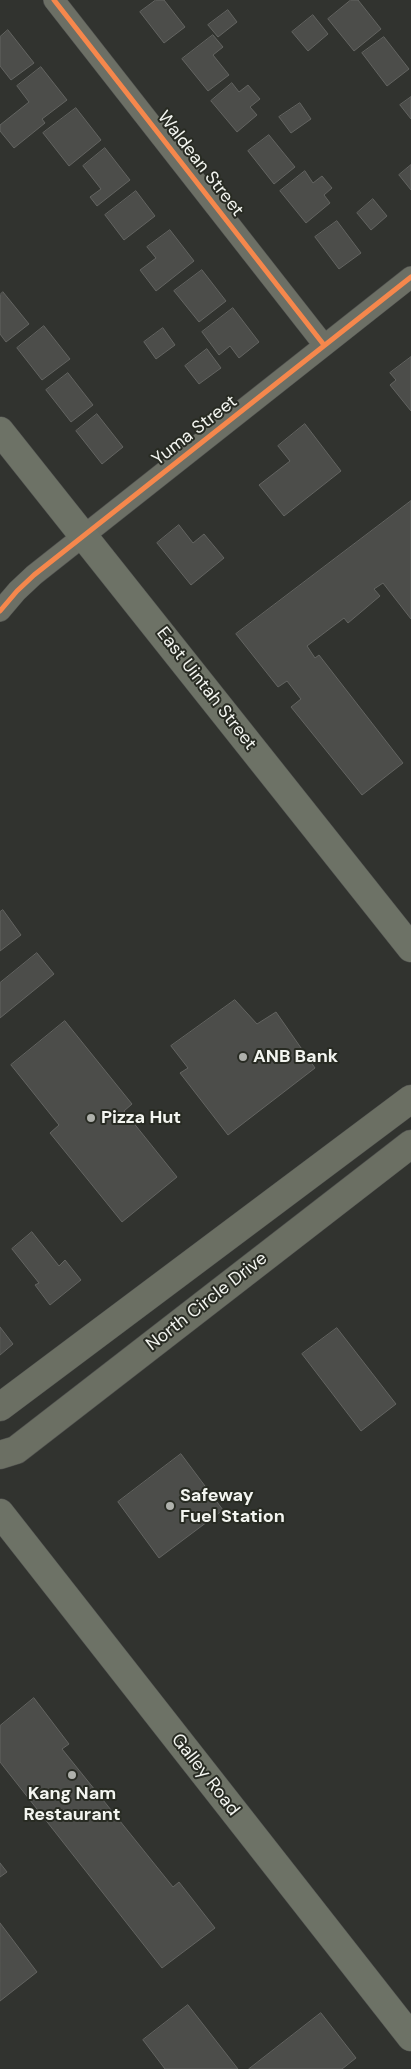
<!DOCTYPE html>
<style>
body{margin:0}
canvas{display:block;background:#31332f}
</style>
<canvas width="411" height="2069"></canvas>
<script>
const ctx = document.querySelector('canvas').getContext('2d');
ctx.lineJoin = 'round';
function fillPath(path, color) { ctx.fillStyle = color; ctx.fill(path, 'evenodd'); }
function stroke(path, color, width, dash) { ctx.strokeStyle = color; ctx.lineWidth = width; ctx.lineCap = dash ? 'butt' : 'round'; ctx.setLineDash(dash || []); ctx.stroke(path); }
function label(font, color, halo, rows, align = 'center') {
  ctx.font = font + ' "DM Sans",sans-serif'; ctx.lineWidth = 4; ctx.setLineDash([]); ctx.textBaseline = 'middle'; ctx.strokeStyle = halo; ctx.fillStyle = color; for (const [text, x, y, turn = 0] of rows) {
    ctx.save(); ctx.translate(x, y); ctx.rotate((+turn || 0) * Math.PI / 180); ctx.textAlign = isNaN(turn) ? turn : align; if (halo) ctx.strokeText(text, 0, 0); ctx.fillText(text, 0, 0); ctx.restore();
  }
}
const building = new Path2D(`
 M 156,0 L 164,0 L 185,27 L 164,43 L 140,12 Z
 M 351,0 L 358,0 L 381,29 L 354,51 L 328,19 Z
 M 228,10 L 237,22 L 218,37 L 208,25 Z
 M 313,15 L 328,34 L 308,51 L 292,32 Z
 M 8,30 L 34,63 L 11,80 L 0,66 L 0,37 Z
 M 213,35 L 223,47 L 213,55 L 229,75 L 208,91 L 182,59 Z
 M 384,37 L 409,69 L 387,86 L 362,53 Z
 M 41,67 L 67,100 L 42,119 L 45,123 L 14,148 L 0,131 L 0,125 L 29,102 L 17,86 Z
 M 232,83 L 239,92 L 248,85 L 260,99 L 250,107 L 257,115 L 237,132 L 211,101 Z
 M 411,97 L 411,119 L 400,105 Z
 M 300,103 L 311,119 L 291,133 L 279,117 Z
 M 76,108 L 101,140 L 69,166 L 43,133 Z
 M 269,135 L 295,167 L 274,184 L 248,151 Z
 M 105,148 L 130,180 L 97,206 L 90,197 L 101,189 L 83,166 Z
 M 411,165 L 411,190 L 399,175 Z
 M 305,171 L 313,183 L 322,176 L 332,188 L 324,195 L 330,203 L 306,223 L 280,191 Z
 M 136,191 L 155,216 L 124,240 L 105,215 Z
 M 373,199 L 387,216 L 371,230 L 357,213 Z
 M 337,221 L 361,253 L 339,269 L 315,237 Z
 M 170,230 L 194,261 L 156,291 L 140,270 L 156,258 L 147,247 Z
 M 202,270 L 226,301 L 199,322 L 174,291 Z
 M 3,292 L 29,324 L 6,342 L 0,334 L 0,295 Z
 M 233,308 L 259,342 L 239,358 L 230,346 L 219,355 L 202,332 Z
 M 44,326 L 70,359 L 42,380 L 17,348 Z
 M 163,328 L 175,345 L 156,359 L 144,342 Z
 M 207,349 L 221,368 L 199,384 L 185,366 Z
 M 411,357 L 411,411 L 390,385 L 396,380 L 390,373 Z
 M 68,373 L 93,405 L 71,422 L 46,390 Z
 M 97,414 L 123,447 L 102,464 L 76,431 Z
 M 305,424 L 341,471 L 284,516 L 259,485 L 290,461 L 278,446 Z
 M 411,501 L 411,619 L 383,583 L 374,589 L 380,596 L 348,623 L 344,618 L 307,646 L 315,658 L 319,655 L 403,763 L 362,795 L 291,707 L 301,699 L 287,681 L 278,687 L 236,634 Z
 M 179,525 L 193,543 L 204,534 L 224,558 L 191,585 L 157,543 Z
 M 3,910 L 21,935 L 0,951 L 0,912 Z
 M 37,953 L 54,974 L 0,1018 L 0,983 Z
 M 235,1000 L 257,1024 L 276,1012 L 315,1068 L 228,1135 L 180,1073 L 188,1068 L 171,1046 Z
 M 65,1021 L 132,1104 L 124,1111 L 177,1177 L 122,1222 L 50,1133 L 59,1125 L 11,1065 Z
 M 32,1232 L 59,1266 L 65,1260 L 81,1280 L 50,1305 L 35,1285 L 39,1283 L 12,1249 Z
 M 0,1327 L 13,1344 L 0,1355 Z
 M 337,1328 L 396,1404 L 361,1431 L 302,1354 Z
 M 181,1454 L 223,1510 L 159,1558 L 118,1502 Z
 M 34,1698 L 69,1744 L 62,1749 L 173,1887 L 179,1882 L 215,1928 L 162,1968 L 0,1762 L 0,1726 Z
 M 0,1863 L 7,1872 L 0,1877 Z
 M 0,1923 L 37,1972 L 0,2001 Z
 M 188,2005 L 238,2069 L 165,2069 L 143,2040 Z
 M 321,2013 L 356,2058 L 342,2069 L 249,2069 Z`);
fillPath(building, '#4c4d4a');
stroke(building, '#636461', 1);
const street = new Path2D(`
 M 54,0 L 324,345
 M 0,611 L 17,591 L 34,575 L 411,277`);
const secondary = new Path2D(`
 M 0,431 L 411,948
 M 0,1513 L 411,2037`);
const primary = new Path2D(`
 M 0,1407 L 411,1099
 M 0,1455 L 16,1450 L 411,1144`);
stroke(street, '#50514f', 22);
stroke(secondary, '#50514f', 29);
stroke(primary, '#50514f', 29);
stroke(street, '#6c6f65', 21);
stroke(secondary, '#6d7266', 28);
stroke(primary, '#6b6f63', 28);
stroke(new Path2D(`
 M 54,0 L 324,345
 M 0,611 L 17,591 L 34,575 L 411,277`), '#f5874c', 5);
for (const [x, y, r, color] of [
 [243,1057,5,"#afb1ac"],
 [91,1118,5,"#afb1ac"],
 [170,1506,5,"#afb1ac"],
 [72,1775,5,"#afb1ac"]
]) { const dot = new Path2D(); dot.arc(x, y, r, 0, 2 * Math.PI); ctx.fillStyle = color; ctx.fill(dot); stroke(dot, '#282b23', 2); }
label('18px', '#f3f5f0', '#282b23', [
 ["Waldean Street",200,164,52],
 ["Yuma Street",195,431,-38],
 ["East Uintah Street",206,689,52],
 ["North Circle Drive",207,1302,-38],
 ["Galley Road",205,1775,52]
]);
label('bold 18px', '#f3f5f0', '#282b23', [
 ["ANB Bank",253,1057],
 ["Pizza Hut",101,1118],
 ["Safeway",180,1496],
 ["Fuel Station",180,1517],
 ["Kang Nam",72,1794,"center"],
 ["Restaurant",72,1815,"center"]
], 'left');
</script>
